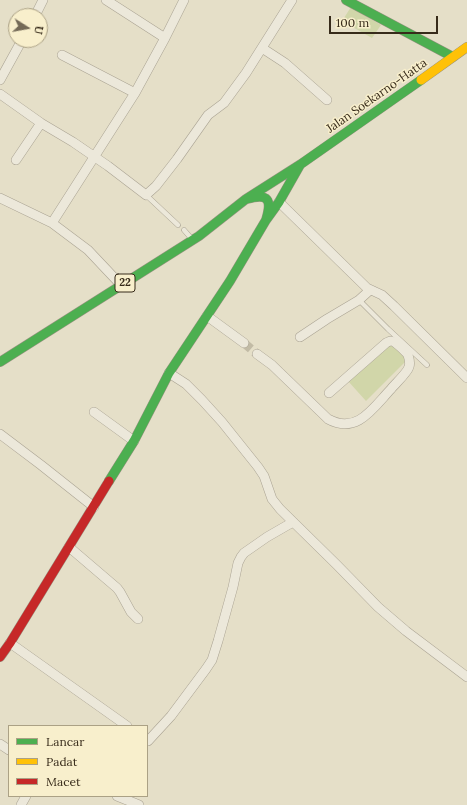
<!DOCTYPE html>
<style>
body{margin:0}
#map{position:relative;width:467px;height:805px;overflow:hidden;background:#e5dfc8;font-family:Lora,serif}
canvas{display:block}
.legend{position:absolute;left:8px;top:725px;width:140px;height:72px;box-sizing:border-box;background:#f8efcc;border:1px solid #aba185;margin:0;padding:5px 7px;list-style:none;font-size:12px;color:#372b1a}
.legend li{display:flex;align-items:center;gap:8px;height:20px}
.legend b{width:20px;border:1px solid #aba185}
.north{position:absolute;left:8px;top:8px;width:40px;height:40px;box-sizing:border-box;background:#f8efcc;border:1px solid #aba185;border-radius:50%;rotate:101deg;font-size:11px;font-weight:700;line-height:16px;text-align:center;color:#372b1a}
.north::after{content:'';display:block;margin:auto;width:14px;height:18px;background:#746a57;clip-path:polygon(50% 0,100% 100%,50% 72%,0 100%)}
.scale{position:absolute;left:329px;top:16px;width:109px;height:18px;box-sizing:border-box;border:2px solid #372b1a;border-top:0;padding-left:5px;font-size:12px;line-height:14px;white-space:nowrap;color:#372b1a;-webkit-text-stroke:3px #f8efcc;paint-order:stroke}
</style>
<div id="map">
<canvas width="467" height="805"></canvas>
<ul class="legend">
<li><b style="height:5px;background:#4caf50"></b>Lancar</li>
<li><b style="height:5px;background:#ffc107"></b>Padat</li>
<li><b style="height:5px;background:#c62828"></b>Macet</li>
</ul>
<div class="north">U</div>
<div class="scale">100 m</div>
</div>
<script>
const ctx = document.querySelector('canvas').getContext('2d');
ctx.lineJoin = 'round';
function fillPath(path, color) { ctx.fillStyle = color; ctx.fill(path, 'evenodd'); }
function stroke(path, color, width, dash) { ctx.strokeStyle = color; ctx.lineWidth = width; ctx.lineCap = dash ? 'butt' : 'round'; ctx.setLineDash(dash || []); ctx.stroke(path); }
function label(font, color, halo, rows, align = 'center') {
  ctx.font = font + ' Lora,serif'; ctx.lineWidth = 3; ctx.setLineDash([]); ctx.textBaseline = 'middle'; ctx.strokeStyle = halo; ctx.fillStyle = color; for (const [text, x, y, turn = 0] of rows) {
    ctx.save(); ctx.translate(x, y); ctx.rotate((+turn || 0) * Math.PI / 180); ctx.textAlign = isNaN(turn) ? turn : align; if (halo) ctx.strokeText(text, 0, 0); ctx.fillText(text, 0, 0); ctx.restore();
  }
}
fillPath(new Path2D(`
 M 351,7 L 381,25 L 372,38 L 342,21 Z
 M 391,342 L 408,359 L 366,401 L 348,381 Z`), '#d1d6a9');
stroke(new Path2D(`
 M 244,343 L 257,354`), '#c2bba5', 9, [9, 4.5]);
const lane = new Path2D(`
 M 146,195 L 178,225
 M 184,230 L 191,238
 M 359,300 L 388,329 L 427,365`);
const street = new Path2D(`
 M 106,0 L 165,38
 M 35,16 L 43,0
 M 262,48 L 285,63 L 327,100
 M 62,55 L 135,93
 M 0,80 L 22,40
 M 0,94 L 41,123 L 73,142 L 108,166 L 146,195 L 156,186 L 177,159 L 208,115 L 224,103 L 246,73 L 292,0
 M 16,160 L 41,123
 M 0,198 L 52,223 L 88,250 L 121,285
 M 279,202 L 367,288 L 382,295 L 394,306 L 467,378
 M 52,223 L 135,93 L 165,38 L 184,0
 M 207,316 L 244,343
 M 300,337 L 327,319 L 359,300 L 370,290
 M 257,354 L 272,365 L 328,419 C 357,435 373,408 391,389 C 395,384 407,373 409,367 C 410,364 409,358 408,355 C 406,352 395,341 391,341 C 389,341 388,342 386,343 L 329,393
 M 169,373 L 186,384 L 202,400 L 222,422 L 258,467 L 264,476 L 272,499 L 280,509 L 337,565 L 378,607 L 406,631 L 467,677
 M 94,412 L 134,441
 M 0,434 L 41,465 L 94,507
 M 69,547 L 117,588 L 120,592 L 131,612 L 138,619
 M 10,643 L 127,726
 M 148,741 L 171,716 L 206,669 L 212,660 L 218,641 L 233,587 L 238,563 L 241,557 L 244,553 L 267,537 L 293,522
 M 0,744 L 9,750
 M 117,796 L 139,805
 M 21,805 L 26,796`);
const fast = new Path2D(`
 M 346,0 L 453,57
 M 247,199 C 269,193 272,200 266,220
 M 0,362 L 199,236 L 246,199 L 301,164 L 421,80
 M 109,481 L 134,441 L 169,373 L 230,281 L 266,220 L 279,202 L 300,165`);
const slow = new Path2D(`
 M 421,80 L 467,47`);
const jam = new Path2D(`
 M 0,657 L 10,643 L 109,481`);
stroke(lane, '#a9a292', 5.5);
stroke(street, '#a9a292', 10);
stroke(fast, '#999282', 10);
stroke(slow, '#999282', 10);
stroke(jam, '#999282', 10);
stroke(lane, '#ece8da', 4.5);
stroke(street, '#ece8da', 9);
stroke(fast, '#4caf50', 9);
stroke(slow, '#ffc107', 9);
stroke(jam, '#c62828', 9);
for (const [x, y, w] of [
 [125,283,20]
]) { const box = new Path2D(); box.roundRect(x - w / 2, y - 9, w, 18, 3); ctx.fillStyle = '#f8efcc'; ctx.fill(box); stroke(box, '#372b1a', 1); }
label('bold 11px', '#372b1a', null, [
 ["22",125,283]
]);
label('12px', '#372b1a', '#f8efcc', [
 ["Jalan Soekarno-Hatta",377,96,-35]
]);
</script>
